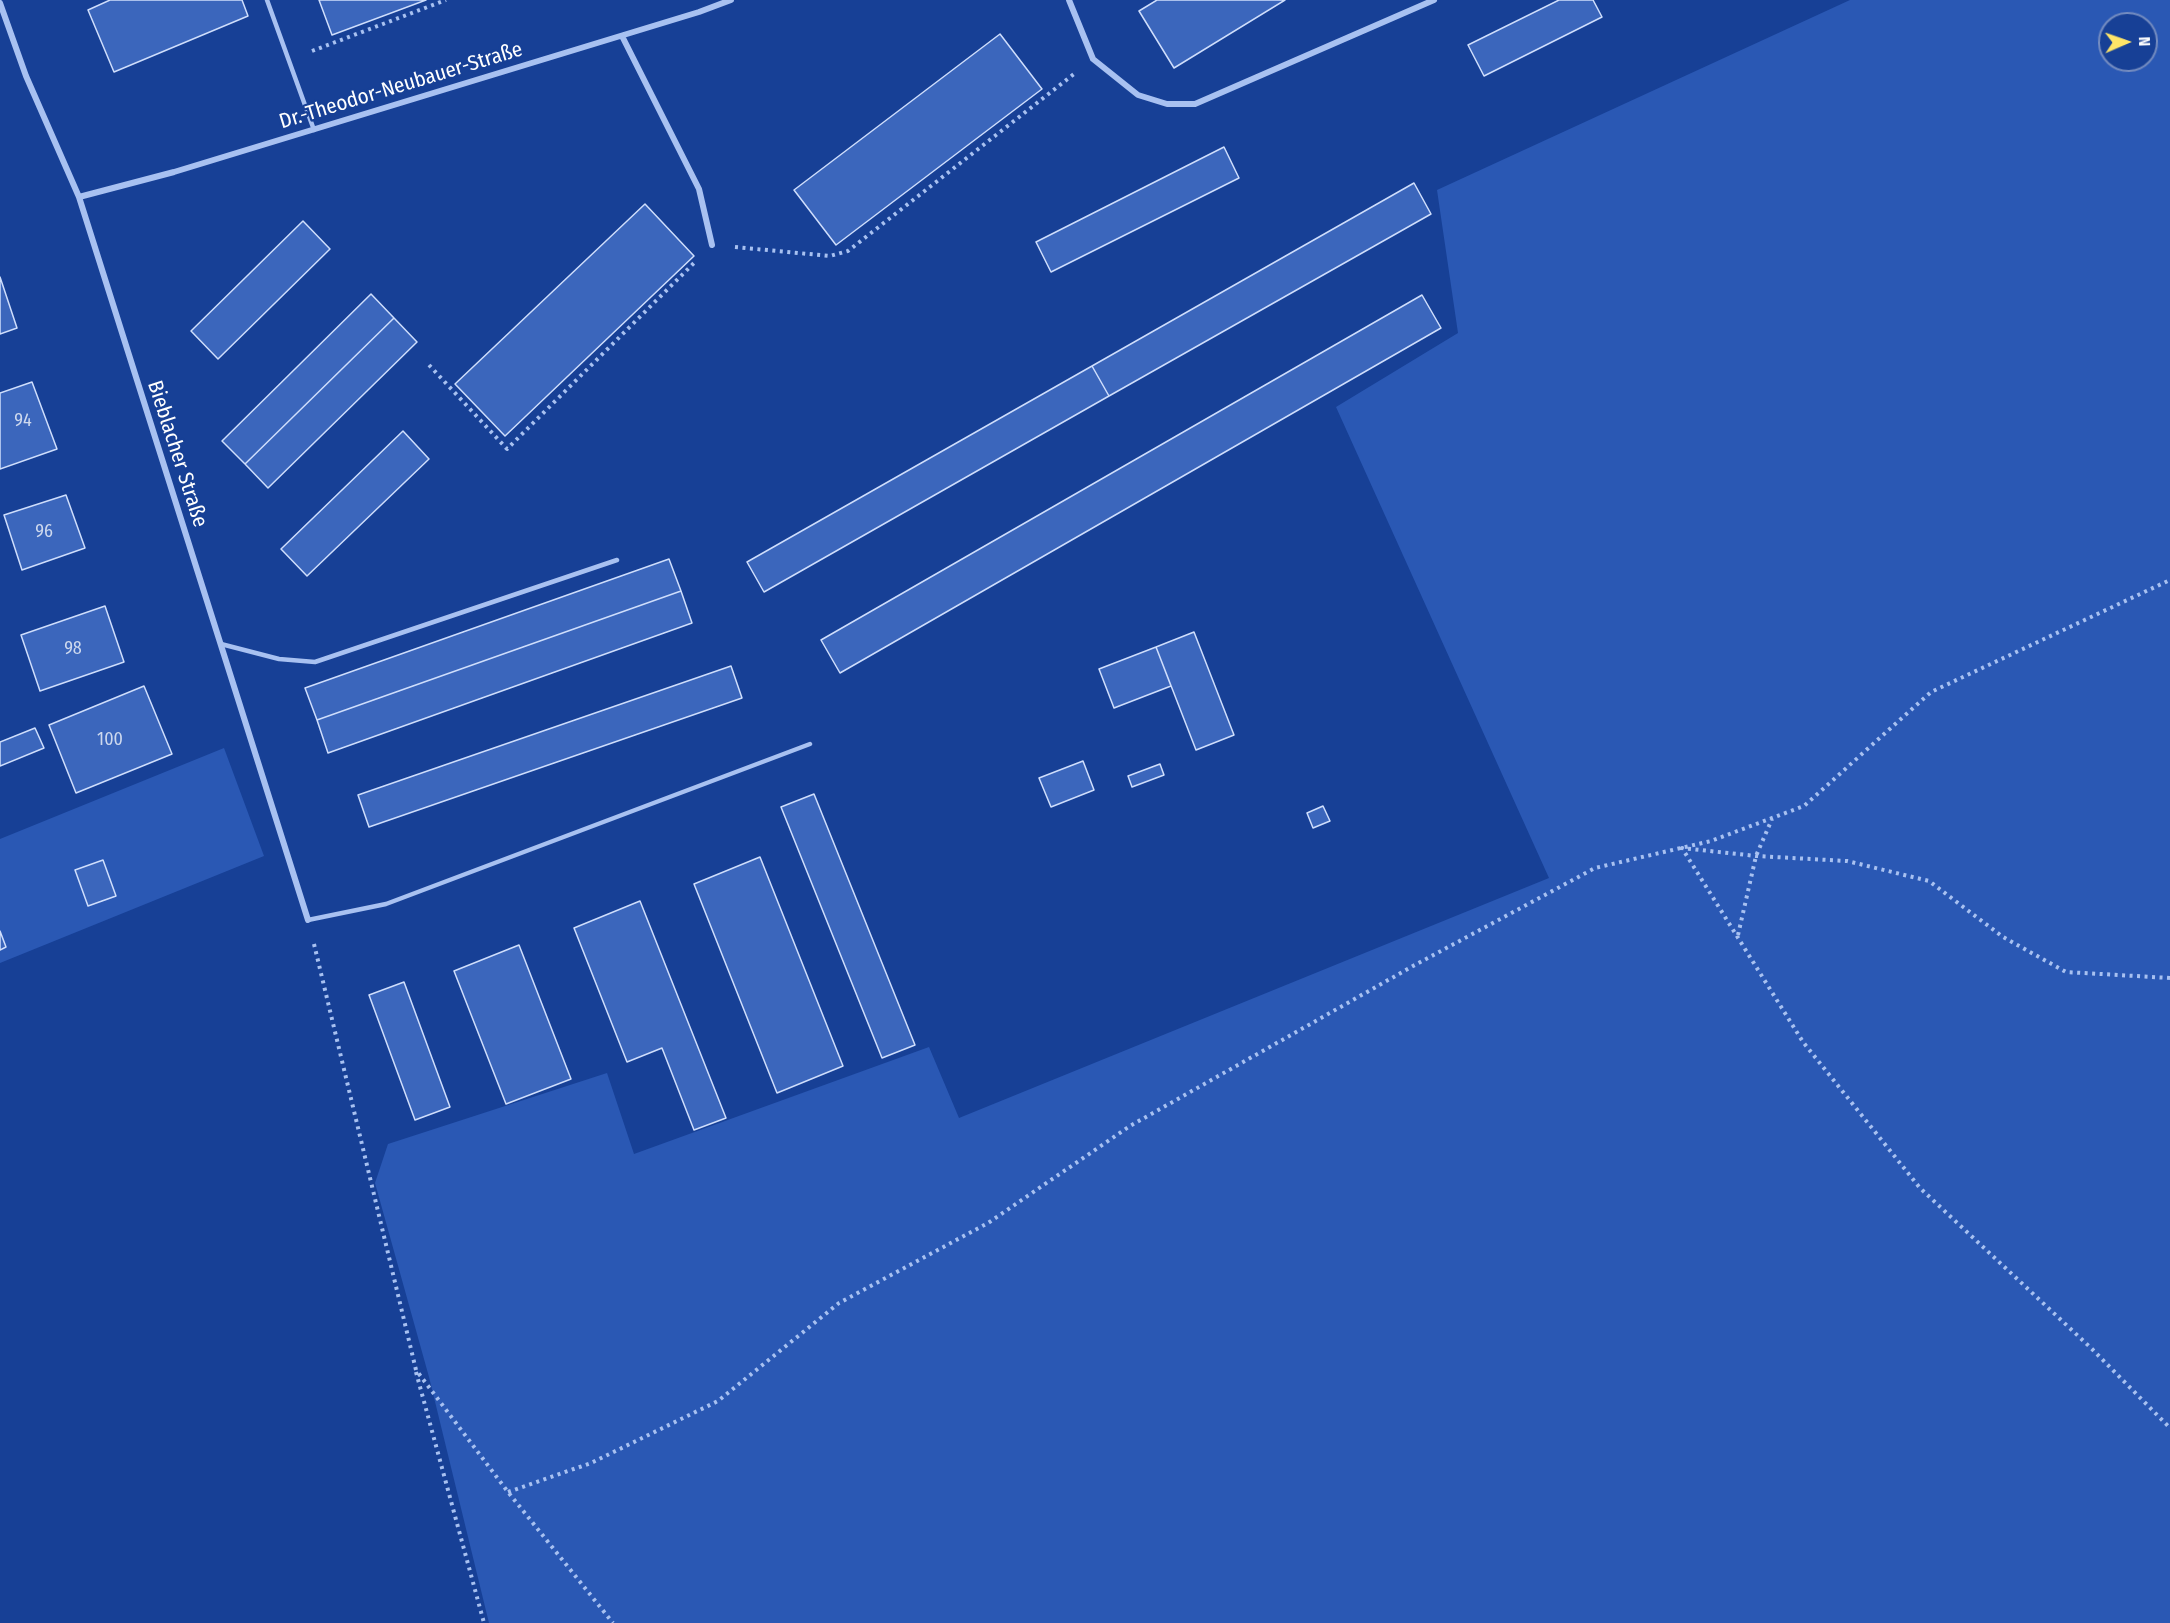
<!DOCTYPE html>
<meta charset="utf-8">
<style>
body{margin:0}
#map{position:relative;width:2170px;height:1623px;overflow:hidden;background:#174096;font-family:"Fira Sans Condensed",sans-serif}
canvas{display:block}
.north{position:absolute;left:2098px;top:12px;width:60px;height:60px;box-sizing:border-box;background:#174096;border:2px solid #748cc0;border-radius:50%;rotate:88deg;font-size:16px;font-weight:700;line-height:24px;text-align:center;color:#fff}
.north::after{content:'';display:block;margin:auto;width:21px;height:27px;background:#ffe568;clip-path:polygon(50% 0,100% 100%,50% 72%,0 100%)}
</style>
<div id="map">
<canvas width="2170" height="1623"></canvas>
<div class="north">N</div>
</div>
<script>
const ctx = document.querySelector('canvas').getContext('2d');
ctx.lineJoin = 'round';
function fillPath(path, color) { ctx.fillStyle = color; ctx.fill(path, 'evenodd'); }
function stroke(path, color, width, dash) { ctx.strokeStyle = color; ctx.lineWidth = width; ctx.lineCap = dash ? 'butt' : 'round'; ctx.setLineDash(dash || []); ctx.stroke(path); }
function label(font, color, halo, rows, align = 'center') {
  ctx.font = font + ' "Fira Sans Condensed",sans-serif'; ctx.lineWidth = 4.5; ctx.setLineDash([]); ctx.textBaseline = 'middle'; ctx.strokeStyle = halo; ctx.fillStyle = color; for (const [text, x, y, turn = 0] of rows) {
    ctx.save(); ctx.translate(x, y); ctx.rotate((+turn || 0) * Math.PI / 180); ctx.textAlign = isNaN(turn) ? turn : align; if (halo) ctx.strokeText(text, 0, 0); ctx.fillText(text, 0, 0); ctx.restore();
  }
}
fillPath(new Path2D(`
 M 1850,0 L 2170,0 L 2170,1623 L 489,1623 L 429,1377 L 375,1183 L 388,1144 L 607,1073 L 634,1154 L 929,1047 L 959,1118 L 1549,878 L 1336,407 L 1458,333 L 1437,190 ZM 2110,24 L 2146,24 L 2146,60 L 2110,60 Z
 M 224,748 L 264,856 L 0,963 L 0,839 Z`), '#2a58b4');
const building = new Path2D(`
 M 110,0 L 242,0 L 248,16 L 114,72 L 88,10 Z
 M 319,0 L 426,0 L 332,35 Z
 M 1157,0 L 1285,0 L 1174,68 L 1139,11 Z
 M 1559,0 L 1593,0 L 1602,17 L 1484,76 L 1468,45 Z
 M 1000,34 L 1042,89 L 836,245 L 794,190 Z
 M 1224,147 L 1239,178 L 1051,272 L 1036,242 Z
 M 1414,183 L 1431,214 L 1109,396 L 1092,366 Z
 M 645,204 L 694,256 L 505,436 L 455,384 Z
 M 303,221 L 330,249 L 218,359 L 191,331 Z
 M 0,277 L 17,328 L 0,334 Z
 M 371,294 L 394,318 L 245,464 L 222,441 Z
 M 1422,295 L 1441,328 L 840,673 L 821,640 Z
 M 394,318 L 417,342 L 268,488 L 245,464 Z
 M 1092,366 L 1109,396 L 764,592 L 747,562 Z
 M 32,382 L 57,449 L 0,469 L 0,393 Z
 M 403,431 L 429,459 L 307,576 L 281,549 Z
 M 66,495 L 85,548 L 22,570 L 4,515 Z
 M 669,559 L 681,591 L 317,720 L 305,688 Z
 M 681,591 L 692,623 L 328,753 L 317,720 Z
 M 105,606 L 124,662 L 40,691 L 21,635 Z
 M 1194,632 L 1234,735 L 1196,750 L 1156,647 Z
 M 1156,647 L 1171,686 L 1114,708 L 1099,669 Z
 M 731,666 L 742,698 L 369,827 L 358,795 Z
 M 144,686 L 172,754 L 76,793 L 49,725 Z
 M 35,728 L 44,748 L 0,766 L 0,742 Z
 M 1083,761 L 1094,790 L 1051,807 L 1039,778 Z
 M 1160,764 L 1164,775 L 1132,787 L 1128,776 Z
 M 814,794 L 915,1045 L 882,1058 L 781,807 Z
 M 1323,806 L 1330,821 L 1313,828 L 1307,813 Z
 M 760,857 L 843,1066 L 777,1093 L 694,884 Z
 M 103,860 L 116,896 L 88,906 L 75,870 Z
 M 640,901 L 726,1118 L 694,1130 L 662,1048 L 627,1062 L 574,928 Z
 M 0,931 L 6,947 L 0,950 Z
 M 519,945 L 571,1079 L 506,1104 L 454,971 Z
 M 404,982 L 450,1107 L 415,1120 L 369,995 Z`);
fillPath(building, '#3b66bc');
stroke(building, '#cfdefc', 1.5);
stroke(new Path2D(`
 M 312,51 L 446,0
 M 735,247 L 830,256 L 848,251 L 1074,74
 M 429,365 L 507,449 L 696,261
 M 1738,935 L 1756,856 L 1772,819
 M 314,944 L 416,1370 L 508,1492 L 613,1623
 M 2170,978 L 2066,972 L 2003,937 L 1929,881 L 1847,861 L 1756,856 L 1682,848 L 1803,1042 L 1920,1188 L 2091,1348 L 2170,1428
 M 416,1372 L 484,1623
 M 508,1492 L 591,1463 L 718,1401 L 839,1303 L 988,1223 L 1130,1126 L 1413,966 L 1595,868 L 1711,841 L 1804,806 L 1931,692 L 2170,580`), '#a8c1f1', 4, [3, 4.5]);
stroke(new Path2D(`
 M 267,0 L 314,130
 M 221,644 L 279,659 L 315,662 L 617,560
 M 308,920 L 386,904 L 810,744`), '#a8c1f1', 4.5);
stroke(new Path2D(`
 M 1069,0 L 1093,59 L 1138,95 L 1167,104 L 1195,104 L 1434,0
 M 0,3 L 26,76 L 79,197 L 308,920
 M 622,36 L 699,189 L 712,245
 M 79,197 L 174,172 L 699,12 L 731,0`), '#a8c1f1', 6);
label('18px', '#ced9ee', null, [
 ["94",23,421],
 ["96",44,532],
 ["98",73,649],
 ["100",110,740]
]);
label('21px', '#fff', '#174096', [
 ["Dr.-Theodor-Neubauer-Straße",401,86,-17],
 ["Bieblacher Straße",177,454,72]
]);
</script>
